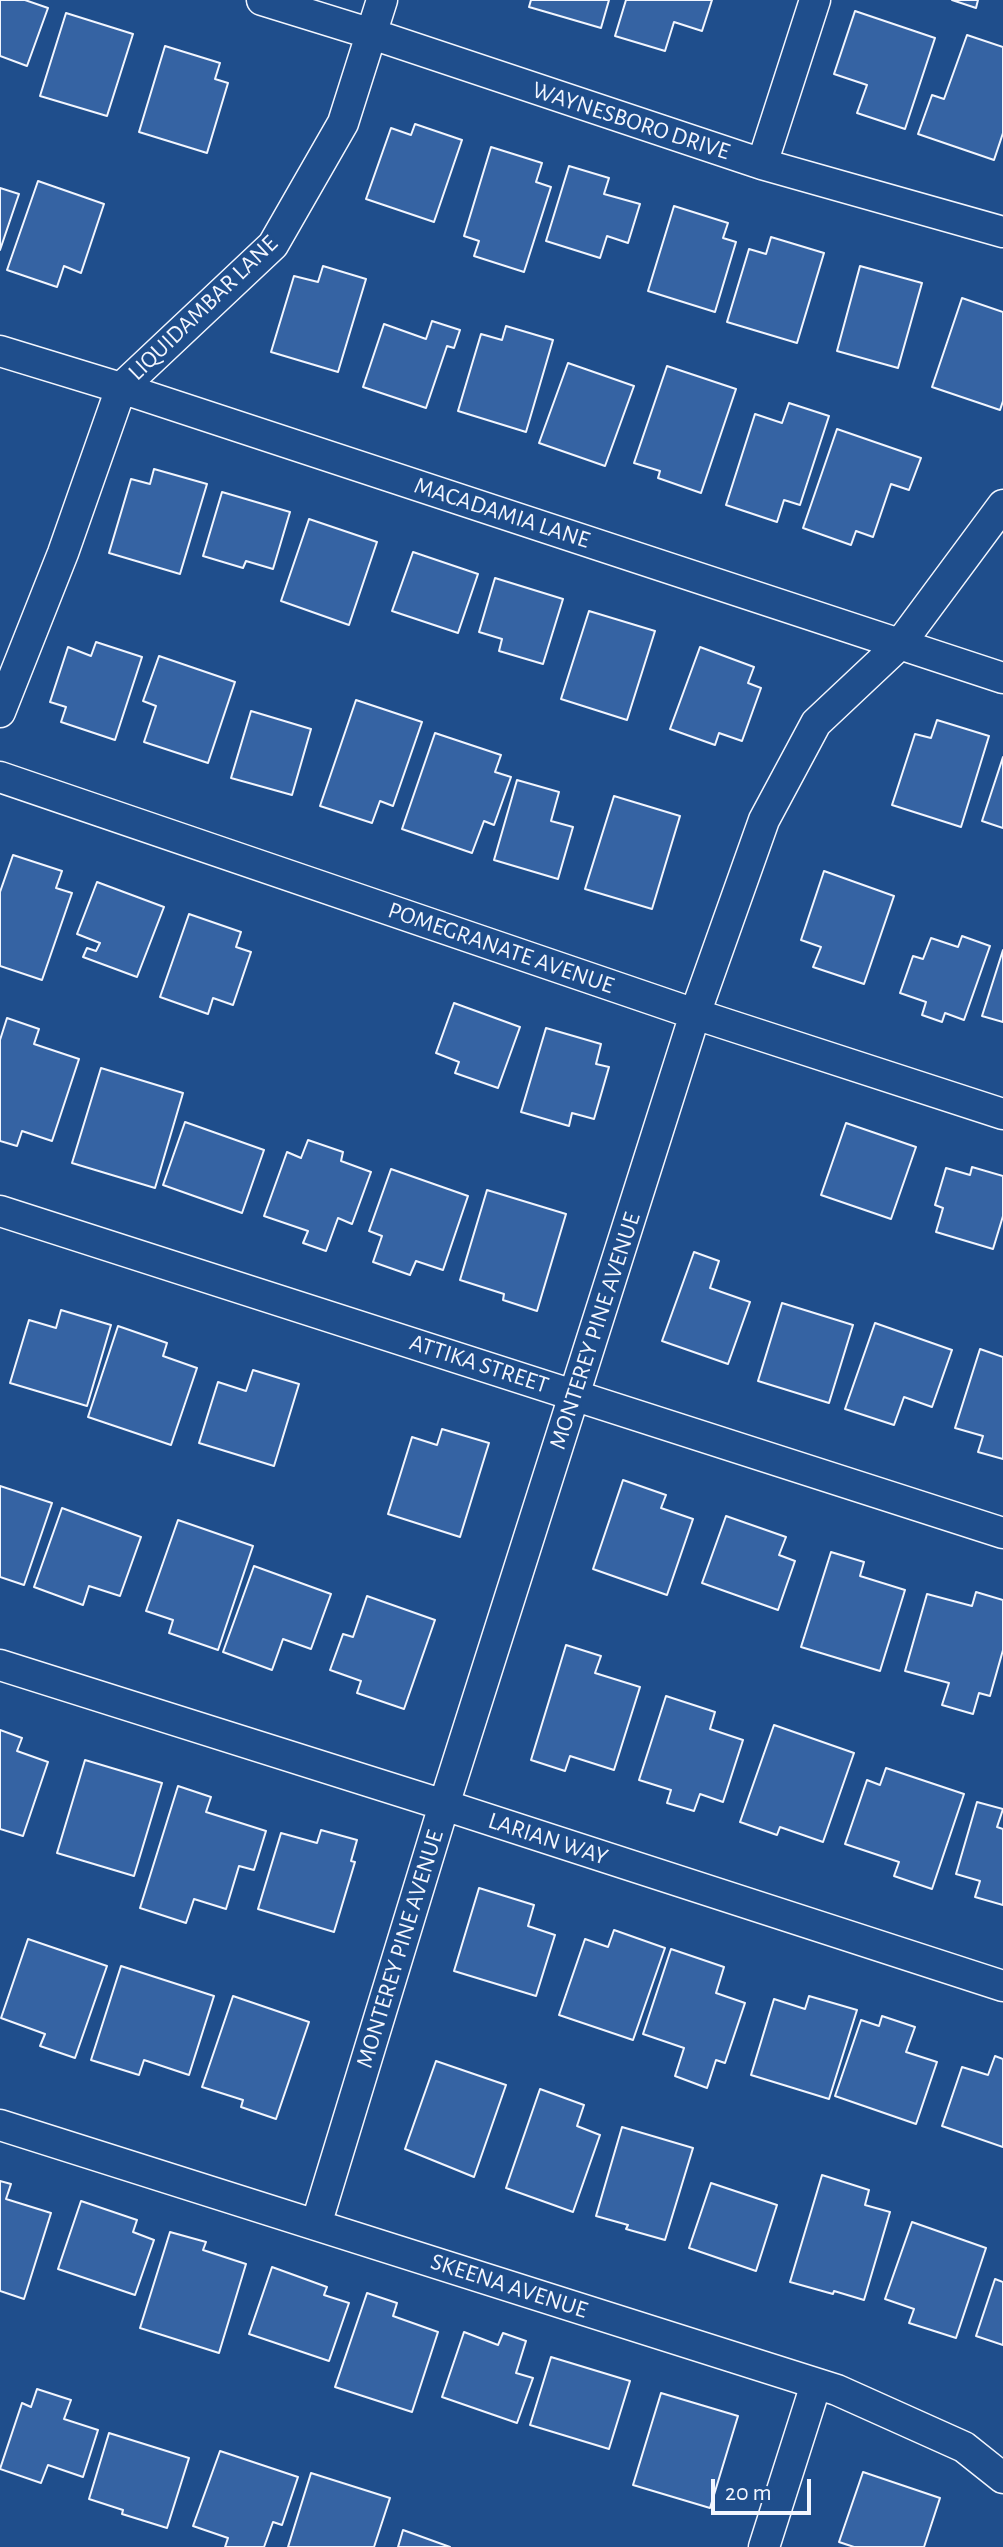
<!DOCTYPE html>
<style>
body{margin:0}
#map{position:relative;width:1003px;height:2547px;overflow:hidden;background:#1f4e8c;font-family:"Alegreya Sans",sans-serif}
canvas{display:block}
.scale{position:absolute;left:711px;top:2479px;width:100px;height:36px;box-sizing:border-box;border:4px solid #f2f6ff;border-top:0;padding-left:10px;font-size:24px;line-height:28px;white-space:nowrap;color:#f2f6ff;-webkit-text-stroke:6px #1f4e8c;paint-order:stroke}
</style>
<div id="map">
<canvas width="1003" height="2547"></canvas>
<div class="scale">20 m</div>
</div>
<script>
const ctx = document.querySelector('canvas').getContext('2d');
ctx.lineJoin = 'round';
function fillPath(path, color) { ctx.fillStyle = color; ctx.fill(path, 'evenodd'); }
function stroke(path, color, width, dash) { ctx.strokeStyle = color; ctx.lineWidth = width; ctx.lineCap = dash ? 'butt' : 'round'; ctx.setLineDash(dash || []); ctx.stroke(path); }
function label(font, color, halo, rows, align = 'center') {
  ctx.font = font + ' "Alegreya Sans",sans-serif'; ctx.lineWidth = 6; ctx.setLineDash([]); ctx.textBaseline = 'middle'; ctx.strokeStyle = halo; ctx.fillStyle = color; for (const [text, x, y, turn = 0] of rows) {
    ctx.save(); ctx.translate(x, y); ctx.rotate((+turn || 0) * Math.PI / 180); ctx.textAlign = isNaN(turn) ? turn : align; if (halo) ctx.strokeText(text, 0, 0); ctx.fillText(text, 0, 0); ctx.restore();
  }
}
const building = new Path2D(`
 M 0,0 L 25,0 L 48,8 L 27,66 L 0,56 Z
 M 531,0 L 609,0 L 601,28 L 529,7 Z
 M 626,0 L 712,0 L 702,31 L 674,22 L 665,51 L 615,36 Z
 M 952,0 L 978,0 L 976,8 Z
 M 855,11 L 935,38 L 905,129 L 857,113 L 867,85 L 834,74 Z
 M 66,13 L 133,34 L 107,116 L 40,96 Z
 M 967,35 L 1003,47 L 1003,133 L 994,160 L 918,134 L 932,95 L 944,99 Z
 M 165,46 L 220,63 L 215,79 L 228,83 L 207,153 L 139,132 Z
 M 415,124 L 462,140 L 434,222 L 366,199 L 391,128 L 411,135 Z
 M 491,147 L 542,163 L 536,182 L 551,187 L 524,272 L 474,256 L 479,241 L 464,236 Z
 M 569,166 L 609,178 L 604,194 L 640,204 L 628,243 L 607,236 L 600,258 L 546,241 Z
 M 38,181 L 104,204 L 81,273 L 64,266 L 57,287 L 7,270 Z
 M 0,188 L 19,194 L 0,250 Z
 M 674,206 L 728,223 L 723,238 L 736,242 L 715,312 L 648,291 Z
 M 771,237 L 824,253 L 797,343 L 727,322 L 749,249 L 766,254 Z
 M 323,266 L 366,279 L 338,372 L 271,352 L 294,276 L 318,282 Z
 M 860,266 L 922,283 L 898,368 L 837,351 Z
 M 962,298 L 1003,312 L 1003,401 L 1000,410 L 932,387 Z
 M 432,321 L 460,330 L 454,348 L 447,346 L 426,408 L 363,387 L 384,324 L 426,339 Z
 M 506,326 L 553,340 L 526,432 L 458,411 L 481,334 L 502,340 Z
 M 568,363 L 634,386 L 605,466 L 539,443 Z
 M 667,366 L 736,389 L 701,493 L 658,478 L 660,471 L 634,463 Z
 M 789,403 L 829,416 L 800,505 L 784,500 L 777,522 L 726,505 L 755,414 L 782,423 Z
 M 837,429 L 921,458 L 909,490 L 891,484 L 873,537 L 856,531 L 851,545 L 803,528 Z
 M 154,469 L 207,484 L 180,574 L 109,553 L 131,479 L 150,484 Z
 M 222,492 L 290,512 L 273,569 L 246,561 L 243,568 L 203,556 Z
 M 309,519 L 377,542 L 349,625 L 281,601 Z
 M 413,552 L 478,574 L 458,633 L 392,611 Z
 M 495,578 L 563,599 L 543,664 L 499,651 L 502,639 L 479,632 Z
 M 589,611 L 655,631 L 627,720 L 561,699 Z
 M 96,642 L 142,657 L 115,740 L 61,722 L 66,707 L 50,702 L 68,647 L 91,656 Z
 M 700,647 L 754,667 L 748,683 L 761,688 L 742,741 L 719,733 L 715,745 L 670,729 Z
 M 159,656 L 235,682 L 208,763 L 144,742 L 156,706 L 143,701 Z
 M 356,700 L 422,722 L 393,806 L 380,801 L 372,823 L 320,806 Z
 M 251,711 L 311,729 L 292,795 L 231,778 Z
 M 937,720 L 989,736 L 961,827 L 892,805 L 915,734 L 931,738 Z
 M 435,733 L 501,755 L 495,772 L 511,777 L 494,825 L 484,821 L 472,853 L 402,829 Z
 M 1003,757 L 1003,828 L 982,821 Z
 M 517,780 L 559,792 L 551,821 L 573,827 L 558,879 L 494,860 Z
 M 614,796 L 680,816 L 652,909 L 585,889 Z
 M 13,855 L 62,871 L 56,888 L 72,893 L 42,980 L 0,966 L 0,892 Z
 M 824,871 L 894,896 L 864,984 L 813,967 L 821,947 L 801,940 Z
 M 97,882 L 164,907 L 137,977 L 83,957 L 87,948 L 96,951 L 100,943 L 77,934 Z
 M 189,914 L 241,932 L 236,947 L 251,952 L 233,1005 L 213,998 L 208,1014 L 160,997 Z
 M 962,936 L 990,946 L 964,1020 L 945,1013 L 942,1022 L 922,1015 L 926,1002 L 900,993 L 913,956 L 923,959 L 931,938 L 958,947 Z
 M 1003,950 L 1003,1022 L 982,1016 Z
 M 454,1003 L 520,1027 L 498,1088 L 455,1073 L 459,1062 L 436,1053 Z
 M 7,1018 L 39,1029 L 34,1044 L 79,1059 L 52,1141 L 22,1131 L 17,1146 L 0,1141 L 0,1040 Z
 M 546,1028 L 601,1044 L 596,1064 L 609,1067 L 594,1119 L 572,1113 L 569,1126 L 521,1112 Z
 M 101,1068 L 183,1093 L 155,1188 L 72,1163 Z
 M 185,1122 L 264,1150 L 242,1213 L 163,1185 Z
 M 846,1123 L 916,1147 L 891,1219 L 821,1195 Z
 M 308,1140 L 343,1152 L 341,1161 L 371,1172 L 352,1224 L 338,1218 L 326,1251 L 303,1243 L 308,1231 L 264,1216 L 287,1152 L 301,1158 Z
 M 972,1167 L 1003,1176 L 1003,1216 L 993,1249 L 936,1232 L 943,1208 L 935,1205 L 946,1168 L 970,1175 Z
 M 391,1169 L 468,1196 L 443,1270 L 416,1261 L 410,1275 L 373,1262 L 382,1236 L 369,1231 Z
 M 487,1190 L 566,1214 L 537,1311 L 503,1300 L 504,1294 L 460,1280 Z
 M 694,1252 L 719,1261 L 710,1288 L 750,1302 L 728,1364 L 662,1341 Z
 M 782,1303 L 853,1325 L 829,1403 L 758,1381 Z
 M 61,1310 L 111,1325 L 87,1406 L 10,1383 L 29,1320 L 56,1328 Z
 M 875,1323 L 952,1350 L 932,1407 L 904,1397 L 894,1425 L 845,1409 Z
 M 118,1326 L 167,1343 L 163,1356 L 197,1368 L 171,1445 L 88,1417 Z
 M 980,1349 L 1003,1357 L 1003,1459 L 978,1452 L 983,1436 L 955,1428 Z
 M 253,1370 L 299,1384 L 274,1466 L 199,1443 L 218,1382 L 246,1391 Z
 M 442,1429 L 489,1443 L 460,1537 L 388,1514 L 412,1437 L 437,1445 Z
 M 623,1480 L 666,1495 L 661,1508 L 693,1519 L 667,1595 L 593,1569 Z
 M 0,1486 L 52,1503 L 24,1585 L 0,1577 Z
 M 62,1508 L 141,1537 L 120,1596 L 89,1586 L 83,1605 L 34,1587 Z
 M 726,1516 L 786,1537 L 779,1555 L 795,1561 L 778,1610 L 702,1583 Z
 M 178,1520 L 253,1546 L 218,1650 L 169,1633 L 173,1620 L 146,1611 Z
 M 831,1552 L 864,1562 L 860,1576 L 905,1590 L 880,1671 L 801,1647 Z
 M 254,1566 L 331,1594 L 311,1649 L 283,1639 L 272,1670 L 223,1652 Z
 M 976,1592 L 1003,1600 L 1003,1650 L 990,1696 L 979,1693 L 973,1714 L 942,1705 L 949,1683 L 905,1671 L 927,1594 L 972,1606 Z
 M 367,1596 L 435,1620 L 404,1709 L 357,1693 L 361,1681 L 330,1670 L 343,1634 L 353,1637 Z
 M 566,1645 L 601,1656 L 595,1673 L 640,1687 L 614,1770 L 570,1756 L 565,1771 L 531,1760 Z
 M 666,1696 L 715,1712 L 710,1729 L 743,1740 L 723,1802 L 700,1794 L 694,1811 L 667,1803 L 671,1790 L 639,1780 Z
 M 774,1725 L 854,1753 L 823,1842 L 780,1827 L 777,1835 L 740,1822 Z
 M 0,1730 L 22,1738 L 17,1751 L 48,1762 L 23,1836 L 0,1829 Z
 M 85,1760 L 162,1783 L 134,1876 L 57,1853 Z
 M 886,1768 L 964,1794 L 932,1889 L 894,1876 L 899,1862 L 845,1844 L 867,1780 L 880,1785 Z
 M 178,1786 L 211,1797 L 206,1812 L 266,1831 L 254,1870 L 239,1866 L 226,1909 L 194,1899 L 186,1923 L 140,1908 Z
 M 977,1802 L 1003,1809 L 997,1827 L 1003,1829 L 1003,1905 L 975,1897 L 980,1881 L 956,1874 Z
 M 321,1830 L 357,1840 L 351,1861 L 355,1862 L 334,1932 L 258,1909 L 281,1833 L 317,1843 Z
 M 479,1888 L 534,1905 L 528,1926 L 555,1935 L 536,1996 L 454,1971 Z
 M 614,1930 L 665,1948 L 633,2040 L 559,2015 L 585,1939 L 608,1947 Z
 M 28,1939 L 107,1966 L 75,2058 L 40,2046 L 45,2034 L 1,2018 Z
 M 671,1949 L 724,1967 L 716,1993 L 745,2003 L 725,2063 L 716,2060 L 707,2088 L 675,2076 L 684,2048 L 643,2034 Z
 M 121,1966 L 214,1996 L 189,2075 L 144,2060 L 139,2075 L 91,2060 Z
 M 233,1996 L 309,2022 L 276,2119 L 241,2107 L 243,2100 L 202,2087 Z
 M 809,1996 L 857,2010 L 829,2099 L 751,2075 L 774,1999 L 805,2009 Z
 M 882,2016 L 915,2027 L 906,2052 L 937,2062 L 916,2124 L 835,2096 L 861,2020 L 879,2026 Z
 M 995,2056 L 1003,2059 L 1003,2147 L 942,2126 L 962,2067 L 988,2075 Z
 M 436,2061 L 506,2085 L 474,2177 L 405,2149 Z
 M 540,2089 L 584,2105 L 577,2126 L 600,2135 L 573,2212 L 506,2188 Z
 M 622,2127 L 693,2148 L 665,2240 L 626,2229 L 628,2225 L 596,2216 Z
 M 822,2175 L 869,2190 L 865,2205 L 890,2212 L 864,2300 L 834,2291 L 833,2294 L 790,2282 Z
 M 0,2181 L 11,2184 L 6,2199 L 51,2213 L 24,2299 L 0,2291 Z
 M 711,2183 L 777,2205 L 756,2271 L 689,2248 Z
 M 81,2201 L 137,2220 L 133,2232 L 154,2240 L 135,2295 L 58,2269 Z
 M 912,2222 L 986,2248 L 956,2338 L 909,2323 L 914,2309 L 885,2299 Z
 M 170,2232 L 206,2242 L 203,2250 L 246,2264 L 219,2353 L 140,2328 Z
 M 272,2267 L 327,2287 L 324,2295 L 349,2303 L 329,2361 L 249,2334 Z
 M 995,2279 L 1003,2282 L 1003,2345 L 976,2336 Z
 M 367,2293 L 397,2303 L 393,2316 L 438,2332 L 412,2412 L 335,2387 Z
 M 464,2332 L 498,2345 L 503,2333 L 526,2341 L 516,2373 L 533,2378 L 517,2423 L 442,2397 Z
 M 551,2357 L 630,2381 L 609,2449 L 530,2425 Z
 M 37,2389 L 71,2400 L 64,2419 L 98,2430 L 83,2477 L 48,2465 L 41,2483 L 0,2469 L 22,2403 L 31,2407 Z
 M 661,2393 L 738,2416 L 710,2508 L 633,2485 Z
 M 109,2433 L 189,2458 L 167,2528 L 122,2514 L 123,2510 L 89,2499 Z
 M 220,2451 L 298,2477 L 282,2525 L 273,2522 L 264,2547 L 225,2547 L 228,2538 L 193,2526 Z
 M 863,2472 L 940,2498 L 924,2547 L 854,2547 L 839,2542 Z
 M 311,2473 L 390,2498 L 374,2547 L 288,2547 Z
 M 403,2530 L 450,2547 L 398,2547 Z`);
fillPath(building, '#3563a3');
stroke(building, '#f2f6ff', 2);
const minor = new Path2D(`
 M 262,0 L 372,34 L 762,164 L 1003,232
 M 762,164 L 815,0
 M 0,351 L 121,388 L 1003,678
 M 0,712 L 63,553 L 121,388 L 273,245 L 343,123 L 382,0
 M 0,777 L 695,1014 L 1003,1114
 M 0,1211 L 1003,1533
 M 0,1665 L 444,1805 L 1003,1986
 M 0,2125 L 837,2390 L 964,2447 L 1003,2478
 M 316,2225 L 444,1805 L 695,1014 L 764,820 L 816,723 L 900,644 L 1003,505
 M 764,2547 L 816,2384`);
stroke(minor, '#f2f6ff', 33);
stroke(minor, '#1f4e8c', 30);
label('24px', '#f2f6ff', '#1f4e8c', [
 ["WAYNESBORO DRIVE",631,121,18],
 ["LIQUIDAMBAR LANE",203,308,-44],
 ["MACADAMIA LANE",502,513,18],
 ["POMEGRANATE AVENUE",501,948,19],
 ["MONTEREY PINE AVENUE",595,1331,-72],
 ["ATTIKA STREET",479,1364,18],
 ["LARIAN WAY",548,1839,18],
 ["MONTEREY PINE AVENUE",400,1949,-73],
 ["SKEENA AVENUE",509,2286,18]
]);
</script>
